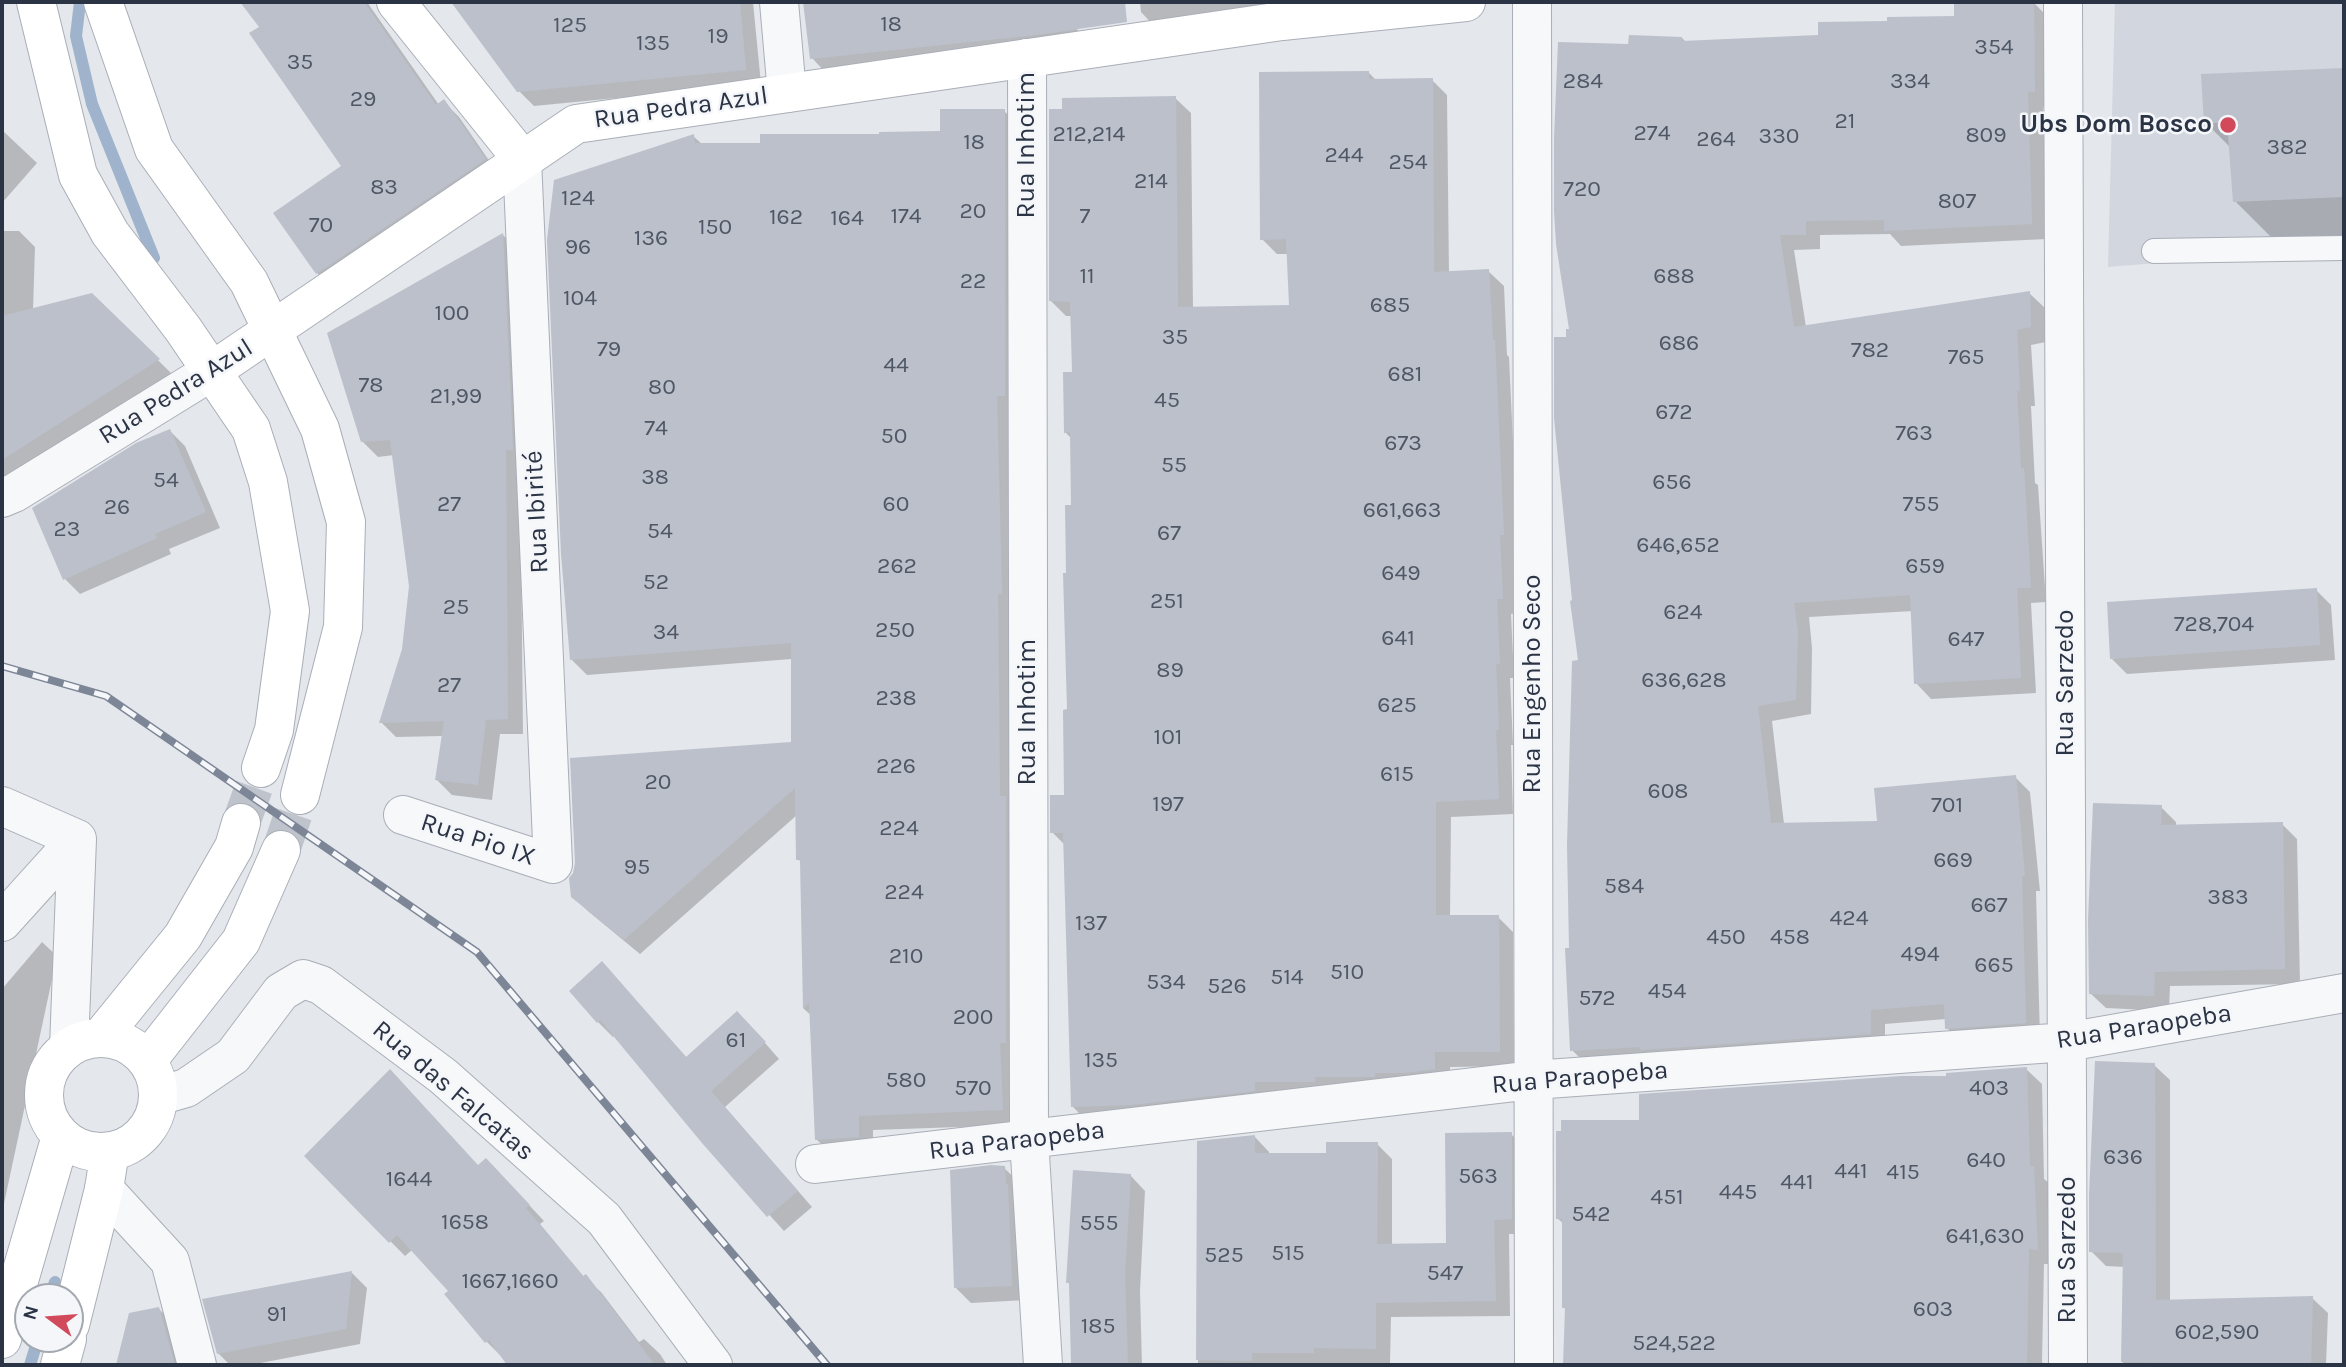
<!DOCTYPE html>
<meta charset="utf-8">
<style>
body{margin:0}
#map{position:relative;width:2346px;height:1367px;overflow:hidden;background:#e4e7ec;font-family:Karla,sans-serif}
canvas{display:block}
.frame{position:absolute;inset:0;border:4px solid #2b3445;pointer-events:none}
.north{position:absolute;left:14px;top:1283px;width:70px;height:70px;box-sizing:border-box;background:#f4f6f9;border:2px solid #a4a8b1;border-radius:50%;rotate:286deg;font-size:19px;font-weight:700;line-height:28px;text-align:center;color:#2b3445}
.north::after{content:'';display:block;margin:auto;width:24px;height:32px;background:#d1495b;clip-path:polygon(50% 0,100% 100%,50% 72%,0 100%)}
</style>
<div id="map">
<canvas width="2346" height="1367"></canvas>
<div class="frame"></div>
<div class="north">N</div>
</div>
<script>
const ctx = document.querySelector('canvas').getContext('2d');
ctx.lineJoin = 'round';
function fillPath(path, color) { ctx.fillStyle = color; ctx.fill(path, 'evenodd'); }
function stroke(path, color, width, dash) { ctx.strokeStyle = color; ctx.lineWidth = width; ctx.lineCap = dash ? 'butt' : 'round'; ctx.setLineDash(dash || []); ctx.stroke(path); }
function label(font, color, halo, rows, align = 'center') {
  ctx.font = font + ' Karla,sans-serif'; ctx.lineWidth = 5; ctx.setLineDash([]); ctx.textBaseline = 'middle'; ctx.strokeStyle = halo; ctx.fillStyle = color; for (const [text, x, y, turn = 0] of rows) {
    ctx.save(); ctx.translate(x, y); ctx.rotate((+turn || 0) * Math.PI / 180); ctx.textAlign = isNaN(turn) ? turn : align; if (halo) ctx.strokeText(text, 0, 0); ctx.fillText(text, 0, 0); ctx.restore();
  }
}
fillPath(new Path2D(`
 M 2115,2 L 2344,2 L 2344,267 L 2341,248 L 2108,267 Z`), '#d2d6de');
fillPath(new Path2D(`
 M 242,2 L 367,2 L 439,105 L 444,102 L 459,117 L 499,175 L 332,288 L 317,273 L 343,166 L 261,27 Z
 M 453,2 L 753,2 L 761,84 L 534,106 L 519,91 Z
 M 805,2 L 1073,2 L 1080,45 L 827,74 L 812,58 Z
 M 1140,2 L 1412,2 L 1156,28 L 1141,12 Z
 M 2033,2 L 2048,17 L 2049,107 L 2043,107 L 2047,239 L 1901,246 L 1890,234 L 1820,235 L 1820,249 L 1794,250 L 1806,327 L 2029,293 L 2045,308 L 2046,342 L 2031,345 L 2035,406 L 2031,406 L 2035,483 L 2038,485 L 2046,602 L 2031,603 L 2036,693 L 1931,699 L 1916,683 L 1913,611 L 1809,617 L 1812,648 L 1811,714 L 1772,721 L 1784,824 L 1879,823 L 2015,777 L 2030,792 L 2040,891 L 2036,891 L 2040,1038 L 1962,1043 L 1947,1028 L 1946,1019 L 1885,1024 L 1885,1049 L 1587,1065 L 1572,1050 L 1571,949 L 1580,661 L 1574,602 L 1568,338 L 1630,45 L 1682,38 L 1686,42 L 1820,37 L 1889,22 L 1956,17 L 1956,3 Z
 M 2344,69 L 2344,237 L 2274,240 L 2235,201 L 2231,148 L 2206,123 L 2202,75 Z
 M 1368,72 L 1376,80 L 1432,80 L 1447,95 L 1449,273 L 1488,271 L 1504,286 L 1507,355 L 1509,357 L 1518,550 L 1517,613 L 1511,614 L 1514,678 L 1510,678 L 1513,745 L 1511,745 L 1513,814 L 1451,817 L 1450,917 L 1498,917 L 1513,932 L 1514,1066 L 1450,1067 L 1450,1084 L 1088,1122 L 1073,1107 L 1065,845 L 1052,832 L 1066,797 L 1069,711 L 1068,575 L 1073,507 L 1072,439 L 1065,432 L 1073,374 L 1072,316 L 1066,316 L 1051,301 L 1175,98 L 1191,113 L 1193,309 L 1291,307 L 1289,254 L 1277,254 L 1262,239 Z
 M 1004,111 L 1020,126 L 1017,1125 L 873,1130 L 873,1152 L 832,1154 L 816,1139 L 812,1016 L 804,1009 L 802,863 L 798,859 L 797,815 L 640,954 L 589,912 L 573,897 L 792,743 L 792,659 L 587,675 L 572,660 L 693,136 L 703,145 L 762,145 L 942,133 Z
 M 2,130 L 37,163 L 2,203 Z
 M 2,231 L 19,231 L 35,247 L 33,310 L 92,295 L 173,375 L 2,483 Z
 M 503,235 L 518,250 L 523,734 L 500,734 L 492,800 L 452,795 L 437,780 L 443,736 L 396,737 L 381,722 L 403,650 L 410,586 L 394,455 L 378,457 L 362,441 Z
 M 170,431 L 185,446 L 220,528 L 169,549 L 171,554 L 80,594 L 65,579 Z
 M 2316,590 L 2331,605 L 2335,660 L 2127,674 L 2112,659 Z
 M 2161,807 L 2176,822 L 2176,827 L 2282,824 L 2297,839 L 2300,984 L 2170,986 L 2169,1011 L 2106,1008 L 2090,993 Z
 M 42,942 L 57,956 L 2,1213 L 2,989 Z
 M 602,963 L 687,1058 L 752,1028 L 779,1059 L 725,1107 L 812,1207 L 784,1231 L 703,1142 L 615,1035 L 613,1037 L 598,1022 L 571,991 Z
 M 2154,1065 L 2170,1080 L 2170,1302 L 2312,1298 L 2328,1313 L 2326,1365 L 2123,1365 L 2125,1267 L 2106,1266 L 2091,1251 Z
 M 2026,1069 L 2042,1084 L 2044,1179 L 2049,1183 L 2052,1264 L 2044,1264 L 2042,1362 L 2045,1365 L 1580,1365 L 1565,1350 L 1567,1310 L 1564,1308 L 1564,1224 L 1557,1218 L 1641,1121 L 1948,1078 Z
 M 1511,1134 L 1526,1149 L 1526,1234 L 1509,1234 L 1510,1316 L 1391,1317 L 1390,1364 L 1198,1365 L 1199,1143 L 1254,1136 L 1269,1152 L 1269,1155 L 1328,1155 L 1377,1144 L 1392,1159 L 1392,1246 L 1448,1245 Z
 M 306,1156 L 479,1167 L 501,1175 L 544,1221 L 540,1224 L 584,1277 L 601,1292 L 639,1342 L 644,1339 L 660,1354 L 667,1365 L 510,1365 L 487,1342 L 447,1294 L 451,1291 L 412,1250 L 405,1256 Z
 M 1004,1168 L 1020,1183 L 1027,1300 L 971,1303 L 956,1288 Z
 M 1130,1175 L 1145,1191 L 1140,1291 L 1142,1365 L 1073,1365 L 1070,1285 L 1068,1282 Z
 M 352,1273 L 367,1288 L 360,1344 L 250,1365 L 230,1365 L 218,1353 Z
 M 159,1309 L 174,1324 L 185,1365 L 118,1365 L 130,1315 Z`), '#0003');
stroke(new Path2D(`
 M 80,2 L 76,36 L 92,104 L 154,258
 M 50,1297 L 55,1282
 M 30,1365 L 38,1339`), '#9fb4cc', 12);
fillPath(new Path2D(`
 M 240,2 L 364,2 L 436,105 L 444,99 L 486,159 L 316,274 L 273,213 L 341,166 L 249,33 L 259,27 Z
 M 451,2 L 740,2 L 746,70 L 517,92 Z
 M 803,2 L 1125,2 L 1127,22 L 1036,35 L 810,59 Z
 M 1954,2 L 2034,2 L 2035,92 L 2028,92 L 2032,224 L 1884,231 L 1884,220 L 1806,221 L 1806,235 L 1780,235 L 1794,327 L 2030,291 L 2031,327 L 2017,330 L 2020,391 L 2017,391 L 2021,469 L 2024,468 L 2031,588 L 2017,588 L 2021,678 L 1914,684 L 1910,595 L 1794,603 L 1798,632 L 1796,700 L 1758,706 L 1771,823 L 1877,821 L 1874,788 L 2016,775 L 2025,876 L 2022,876 L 2026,1023 L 1945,1029 L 1944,1004 L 1871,1010 L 1871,1034 L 1640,1050 L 1640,1047 L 1570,1051 L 1565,948 L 1569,948 L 1567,845 L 1572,661 L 1578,660 L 1570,601 L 1572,600 L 1554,418 L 1554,337 L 1566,337 L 1566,329 L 1569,329 L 1556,244 L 1554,211 L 1554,138 L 1558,42 L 1628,44 L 1629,35 L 1682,37 L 1682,41 L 1818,35 L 1818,22 L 1887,21 L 1887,17 L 1954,16 Z
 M 2344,68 L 2344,197 L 2233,202 L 2227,122 L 2204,124 L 2201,74 Z
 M 1369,71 L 1369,79 L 1433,78 L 1434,272 L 1489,269 L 1493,340 L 1495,340 L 1504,535 L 1500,535 L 1503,599 L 1497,599 L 1500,664 L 1496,664 L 1499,730 L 1496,730 L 1499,799 L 1436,802 L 1436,915 L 1499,915 L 1500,1052 L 1435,1052 L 1435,1069 L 1404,1073 L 1375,1073 L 1375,1077 L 1315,1077 L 1315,1082 L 1255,1082 L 1255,1091 L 1131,1105 L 1071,1107 L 1063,833 L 1050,833 L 1050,795 L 1064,795 L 1063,710 L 1067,709 L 1063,573 L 1066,573 L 1065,505 L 1071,505 L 1070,432 L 1064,433 L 1063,372 L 1072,372 L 1070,302 L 1049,301 L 1049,109 L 1062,109 L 1062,98 L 1176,96 L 1178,307 L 1289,305 L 1286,239 L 1260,240 L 1259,72 Z
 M 940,109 L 1005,109 L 1005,396 L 997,396 L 1002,594 L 998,594 L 1000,796 L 1006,796 L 1006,1043 L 1000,1043 L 1003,1110 L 859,1116 L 859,1137 L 815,1140 L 809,1003 L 803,1009 L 800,860 L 796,860 L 795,788 L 624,940 L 571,897 L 569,878 L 573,873 L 575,863 L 570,758 L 791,742 L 791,643 L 570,660 L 561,554 L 547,240 L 554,180 L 694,134 L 695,143 L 760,143 L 760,134 L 879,134 L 879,132 L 940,131 Z
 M 503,233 L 513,450 L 506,450 L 508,719 L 486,720 L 478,785 L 435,780 L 444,721 L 379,723 L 402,649 L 409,586 L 390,440 L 361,442 L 327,333 Z
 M 92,293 L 160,359 L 2,460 L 2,316 Z
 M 170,429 L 206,512 L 155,534 L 157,538 L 63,580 L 32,508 L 136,443 Z
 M 2317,588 L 2320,645 L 2110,659 L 2107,602 Z
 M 2093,803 L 2162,805 L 2161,825 L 2283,822 L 2285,969 L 2155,972 L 2154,996 L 2089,994 L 2088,920 Z
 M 602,961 L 686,1057 L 737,1011 L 766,1042 L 711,1091 L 798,1191 L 767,1217 L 702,1143 L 600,1020 L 597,1023 L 569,991 Z
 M 2095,1061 L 2155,1063 L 2156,1300 L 2313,1296 L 2311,1365 L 2121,1362 L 2123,1253 L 2089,1252 L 2089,1195 Z
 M 2027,1067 L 2030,1166 L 2034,1166 L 2038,1250 L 2029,1249 L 2027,1365 L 1563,1365 L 1565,1308 L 1562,1308 L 1562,1219 L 1556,1219 L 1556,1131 L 1561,1131 L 1561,1120 L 1639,1120 L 1639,1094 L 1902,1076 L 1946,1076 L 1946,1073 Z
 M 390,1069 L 478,1165 L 486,1158 L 530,1205 L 526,1208 L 583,1276 L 586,1274 L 655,1365 L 507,1365 L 489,1340 L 485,1343 L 444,1294 L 448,1291 L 397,1235 L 389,1243 L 304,1156 Z
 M 1512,1132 L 1512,1219 L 1494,1220 L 1496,1301 L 1376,1303 L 1376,1349 L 1314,1348 L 1314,1353 L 1252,1353 L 1252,1361 L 1196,1360 L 1197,1141 L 1255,1135 L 1255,1153 L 1326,1153 L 1326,1142 L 1378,1142 L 1377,1244 L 1446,1243 L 1445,1133 Z
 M 991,1165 L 1005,1166 L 1006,1184 L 1008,1184 L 1012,1286 L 954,1288 L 950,1170 Z
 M 1073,1170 L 1131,1174 L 1125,1274 L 1128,1365 L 1071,1365 L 1069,1283 L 1066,1283 Z
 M 352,1271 L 346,1329 L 217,1354 L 202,1299 Z
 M 159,1307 L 174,1362 L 158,1365 L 116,1365 L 129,1313 Z`), '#bbc0ca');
stroke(new Path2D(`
 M 241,823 L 261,768
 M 281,850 L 300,795`), '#bfc3cb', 38, [38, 19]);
const lane = new Path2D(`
 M 2154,251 L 2344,248`);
const street = new Path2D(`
 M 779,2 L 787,93
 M 1532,2 L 1534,1365
 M 2063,2 L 2068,1365
 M 1027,58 L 1029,1139 L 1043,1365
 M 2,498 L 14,493 L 212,371
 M 2,806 L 77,839
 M 403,815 L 553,864 L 522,159
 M 2,922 L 77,839
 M 69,1047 L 77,839
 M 158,1096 L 186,1088 L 233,1056 L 281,992 L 303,979 L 321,985 L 443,1076 L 604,1219 L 713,1365
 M 815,1164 L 1533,1080 L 2067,1042 L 2344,993
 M 104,1189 L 170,1261 L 197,1365`);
const secondary = new Path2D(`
 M 36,2 L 78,175 L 110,233 L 183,329 L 251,429 L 268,482 L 290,611 L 274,730 L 261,768
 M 103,2 L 154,149 L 249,282 L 320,429 L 346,522 L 343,627 L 300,795
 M 396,2 L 522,159
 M 212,371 L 576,124 L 1282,21 L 1466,2
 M 101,1037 L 183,936 L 234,847 L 241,823
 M44 1095a57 57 0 1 1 114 0a57 57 0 1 1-114 0Z
 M 147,1061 L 241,941 L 281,850
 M 70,1325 L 104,1189 L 110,1151
 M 2,1339 L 61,1136
 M 60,1365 L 67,1339`);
stroke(lane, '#a9aeb7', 26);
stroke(street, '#a9aeb7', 40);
stroke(secondary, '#a9aeb7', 40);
stroke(lane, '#f7f8fa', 24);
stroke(street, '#f7f8fa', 38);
stroke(secondary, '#fff', 38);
const rail = new Path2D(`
 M 2,666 L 106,696 L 477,952 L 827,1365`);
stroke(rail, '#7d8696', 8);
stroke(rail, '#f4f6f9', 5, [16]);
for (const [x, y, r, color] of [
 [2228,125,9,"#d1495b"]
]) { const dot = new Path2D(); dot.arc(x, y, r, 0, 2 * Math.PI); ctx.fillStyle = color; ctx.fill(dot); stroke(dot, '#f4f6f9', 2.5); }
label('23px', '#4f5766', null, [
 ["18",891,24],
 ["125",570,25],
 ["19",718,36],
 ["135",653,43],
 ["354",1994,47],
 ["35",300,62],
 ["284",1583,81],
 ["334",1910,81],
 ["29",363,99],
 ["21",1845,121],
 ["274",1652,133],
 ["212,214",1089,134],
 ["809",1986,135],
 ["330",1779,136],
 ["264",1716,139],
 ["18",974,142],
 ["382",2287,147],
 ["244",1344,155],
 ["254",1408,162],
 ["214",1151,181],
 ["83",384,187],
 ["720",1582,189],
 ["124",578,198],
 ["807",1957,201],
 ["20",973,211],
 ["174",906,216],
 ["7",1085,216],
 ["162",786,217],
 ["164",847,218],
 ["70",321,225],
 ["150",715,227],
 ["136",651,238],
 ["96",578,247],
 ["11",1087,276],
 ["688",1674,276],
 ["22",973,281],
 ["104",580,298],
 ["685",1390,305],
 ["100",452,313],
 ["35",1175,337],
 ["686",1679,343],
 ["79",609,349],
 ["782",1870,350],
 ["765",1966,357],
 ["44",896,365],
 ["681",1405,374],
 ["78",371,385],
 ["80",662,387],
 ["21,99",456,396],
 ["45",1167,400],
 ["672",1674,412],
 ["74",656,428],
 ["763",1914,433],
 ["50",894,436],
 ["673",1403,443],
 ["55",1174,465],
 ["38",655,477],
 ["54",166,480],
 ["656",1672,482],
 ["27",449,504],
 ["60",896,504],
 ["755",1921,504],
 ["26",117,507],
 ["661,663",1402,510],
 ["23",67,529],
 ["54",660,531],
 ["67",1169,533],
 ["646,652",1678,545],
 ["262",897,566],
 ["659",1925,566],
 ["649",1401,573],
 ["52",656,582],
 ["251",1167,601],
 ["25",456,607],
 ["624",1683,612],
 ["728,704",2214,624],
 ["250",895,630],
 ["34",666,632],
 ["641",1398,638],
 ["647",1966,639],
 ["89",1170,670],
 ["636,628",1684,680],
 ["27",449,685],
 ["238",896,698],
 ["625",1397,705],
 ["101",1168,737],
 ["226",896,766],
 ["615",1397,774],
 ["20",658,782],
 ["608",1668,791],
 ["197",1168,804],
 ["701",1947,805],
 ["224",899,828],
 ["669",1953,860],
 ["95",637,867],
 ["584",1624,886],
 ["224",904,892],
 ["383",2228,897],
 ["667",1989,905],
 ["424",1849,918],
 ["137",1091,923],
 ["450",1726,937],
 ["458",1790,937],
 ["494",1920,954],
 ["210",906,956],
 ["665",1994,965],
 ["510",1347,972],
 ["514",1287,977],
 ["534",1166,982],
 ["526",1227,986],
 ["454",1667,991],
 ["572",1597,998],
 ["200",973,1017],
 ["61",736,1040],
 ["135",1101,1060],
 ["580",906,1080],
 ["570",973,1088],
 ["403",1989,1088],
 ["636",2123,1157],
 ["640",1986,1160],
 ["441",1851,1171],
 ["415",1903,1172],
 ["563",1478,1176],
 ["1644",409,1179],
 ["441",1797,1182],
 ["445",1738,1192],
 ["451",1667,1197],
 ["542",1591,1214],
 ["1658",465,1222],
 ["555",1099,1223],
 ["641,630",1985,1236],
 ["515",1288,1253],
 ["525",1224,1255],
 ["547",1445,1273],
 ["1667,1660",510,1281],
 ["603",1933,1309],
 ["91",277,1314],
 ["185",1098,1326],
 ["602,590",2217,1332],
 ["524,522",1674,1343]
]);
label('26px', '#2b3445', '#f4f6f9', [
 ["Rua Pedra Azul",681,108,-8],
 ["Rua Inhotim",1027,145,-90],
 ["Rua Pedra Azul",176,392,-32],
 ["Rua Ibirité",537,512,-93],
 ["Rua Sarzedo",2066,683,-90],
 ["Rua Engenho Seco",1533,684,-90],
 ["Rua Inhotim",1028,712,-90],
 ["Rua Pio IX",478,840,18],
 ["Rua Paraopeba",2144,1027,-9],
 ["Rua Paraopeba",1580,1078,-5],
 ["Rua das Falcatas",453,1091,40],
 ["Rua Paraopeba",1017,1141,-7],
 ["Rua Sarzedo",2068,1250,-90]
]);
label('bold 26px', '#2b3445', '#f4f6f9', [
 ["Ubs Dom Bosco",2212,125]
], 'right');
</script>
